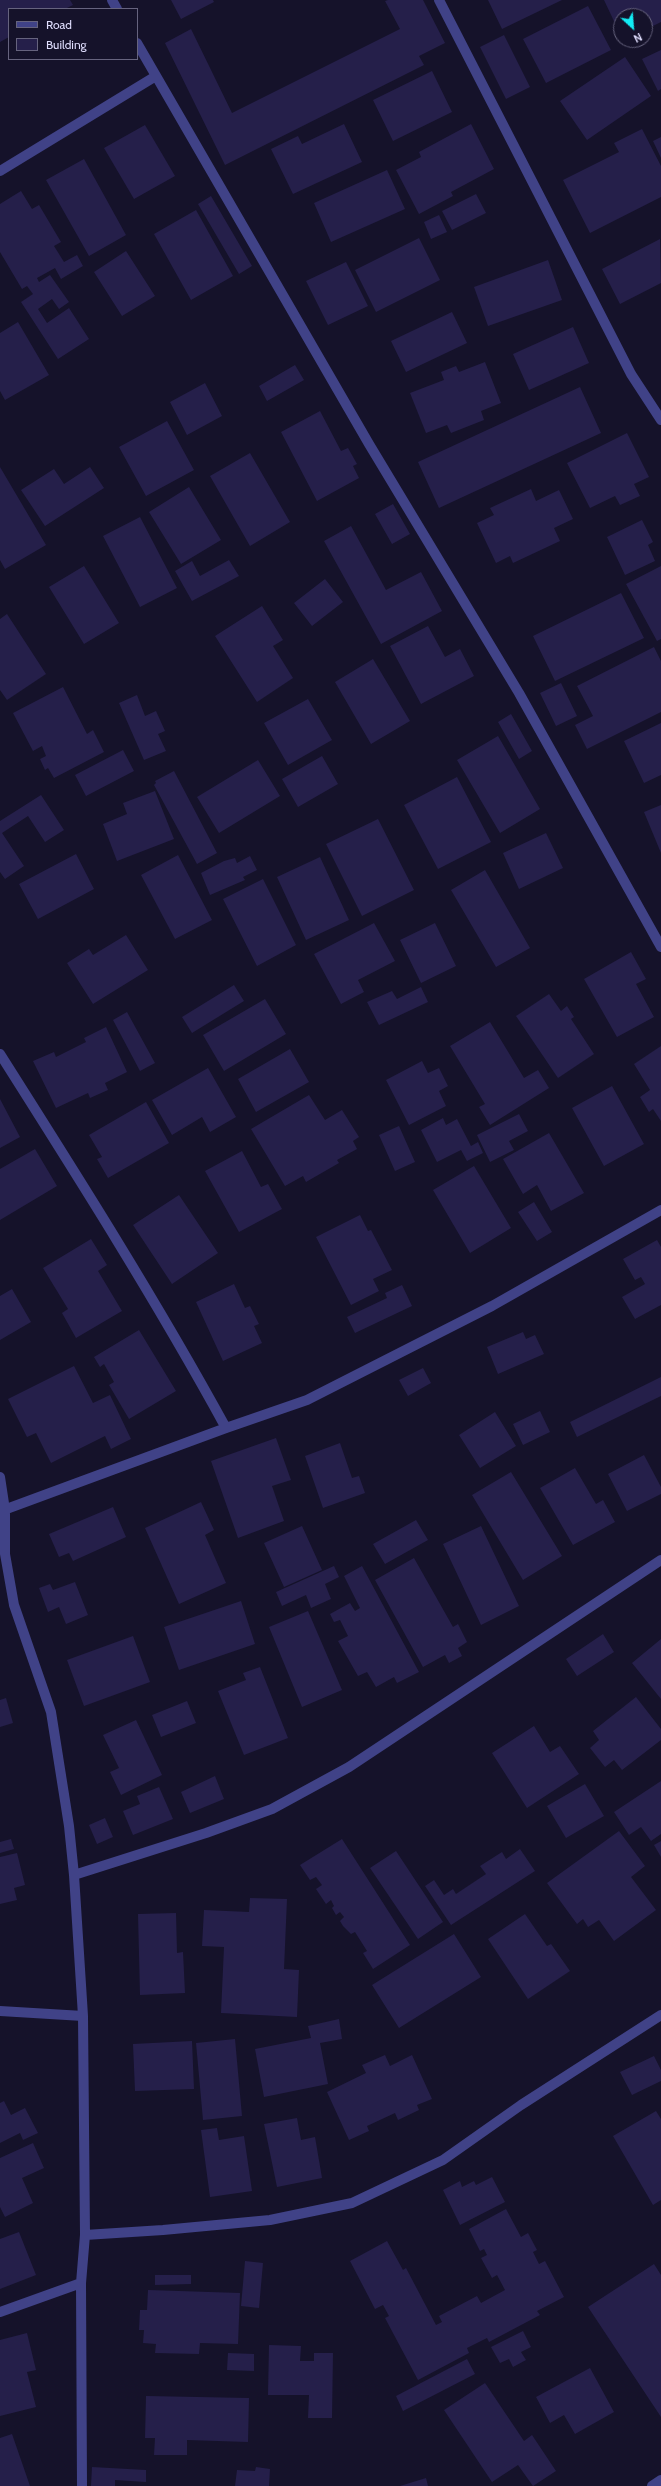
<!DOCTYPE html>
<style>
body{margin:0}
#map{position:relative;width:661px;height:2486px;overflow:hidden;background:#15122a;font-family:Cabin,sans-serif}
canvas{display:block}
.legend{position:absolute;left:8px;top:8px;width:130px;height:52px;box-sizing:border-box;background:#15122a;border:1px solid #66637e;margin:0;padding:5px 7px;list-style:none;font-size:12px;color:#dfddfd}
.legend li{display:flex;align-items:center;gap:8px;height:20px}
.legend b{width:20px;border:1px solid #66637e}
.north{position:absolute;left:613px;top:8px;width:40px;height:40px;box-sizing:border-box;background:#15122a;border:1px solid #66637e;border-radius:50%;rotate:154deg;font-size:11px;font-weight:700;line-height:16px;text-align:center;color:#dfddfd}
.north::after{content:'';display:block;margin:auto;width:14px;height:18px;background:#12ecf4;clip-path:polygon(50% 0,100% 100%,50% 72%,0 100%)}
</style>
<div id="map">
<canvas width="661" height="2486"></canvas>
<ul class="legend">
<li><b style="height:5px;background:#404287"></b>Road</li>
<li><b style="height:11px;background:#251f4a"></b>Building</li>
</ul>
<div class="north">N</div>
</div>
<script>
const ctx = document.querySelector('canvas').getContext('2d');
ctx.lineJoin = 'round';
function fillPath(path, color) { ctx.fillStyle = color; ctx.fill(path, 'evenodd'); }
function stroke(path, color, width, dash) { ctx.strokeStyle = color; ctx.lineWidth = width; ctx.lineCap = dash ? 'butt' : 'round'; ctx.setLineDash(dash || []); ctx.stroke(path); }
fillPath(new Path2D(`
 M 0,0 L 70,0 L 73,5 L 65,9 L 9,9 L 9,37 L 0,42 Z
 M 171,0 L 213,0 L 214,2 L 181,19 Z
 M 388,0 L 423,0 L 445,43 L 419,56 L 424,65 L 225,165 L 165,43 L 191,29 L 232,113 L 400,29 L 385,1 Z
 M 488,0 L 562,0 L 502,29 Z
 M 604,0 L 661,0 L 661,22 L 645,30 L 645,16 L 621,16 L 621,36 Z
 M 588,6 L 611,50 L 546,83 L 523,39 Z
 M 504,35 L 530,87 L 506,99 L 480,47 Z
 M 661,50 L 661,89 L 658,91 L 642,59 Z
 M 625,57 L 651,96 L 587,140 L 560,101 Z
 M 432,71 L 452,112 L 393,141 L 373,100 Z
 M 344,124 L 362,162 L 293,194 L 271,149 L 298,136 L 302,144 Z
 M 471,124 L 494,169 L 451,192 L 453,196 L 419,214 L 396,170 L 421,157 L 419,152 Z
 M 145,125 L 175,176 L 134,199 L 104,148 Z
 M 642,129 L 661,166 L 661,197 L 590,233 L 563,180 L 619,152 L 614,143 Z
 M 661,137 L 661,158 L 653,141 Z
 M 84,159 L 126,235 L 89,256 L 46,180 Z
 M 387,170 L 405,209 L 331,242 L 314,203 Z
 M 21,191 L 32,209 L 39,205 L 61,242 L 54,246 L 64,262 L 77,255 L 83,266 L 61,279 L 55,268 L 37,278 L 39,282 L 50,275 L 69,302 L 59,309 L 52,299 L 38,309 L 47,323 L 69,308 L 89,339 L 58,359 L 21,302 L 33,294 L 27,286 L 22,289 L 0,252 L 0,204 Z
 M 476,194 L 486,213 L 452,230 L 442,211 Z
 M 211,196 L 252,266 L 239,274 L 198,204 Z
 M 196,210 L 233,276 L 191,300 L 154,234 Z
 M 439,215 L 447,232 L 431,239 L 424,222 Z
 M 419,238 L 440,280 L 376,312 L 355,270 Z
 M 660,239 L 661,283 L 620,304 L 602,269 Z
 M 126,251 L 155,296 L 122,316 L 94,272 Z
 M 548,260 L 562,300 L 488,326 L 474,287 Z
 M 346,262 L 368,306 L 328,325 L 306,281 Z
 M 452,312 L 467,343 L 406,372 L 391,341 Z
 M 18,322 L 49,375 L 5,400 L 0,391 L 0,333 Z
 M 573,327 L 589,363 L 529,390 L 513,354 Z
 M 485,362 L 501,403 L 481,411 L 484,420 L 451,433 L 447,425 L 426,433 L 410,393 L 444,380 L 441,372 L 456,366 L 459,372 Z
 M 295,365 L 304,380 L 267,401 L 259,386 Z
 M 205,383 L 222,416 L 187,435 L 170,402 Z
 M 580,387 L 601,433 L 439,508 L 418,462 Z
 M 320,411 L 341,451 L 348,448 L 357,464 L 353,466 L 359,478 L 317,501 L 281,432 Z
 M 167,421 L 194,470 L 146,496 L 119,447 Z
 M 627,433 L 649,477 L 634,484 L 640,496 L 620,505 L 615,496 L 590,508 L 567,463 Z
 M 250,453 L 290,522 L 250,546 L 210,476 Z
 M 0,467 L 46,545 L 5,569 L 0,560 Z
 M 90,467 L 104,488 L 45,526 L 21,490 L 54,469 L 64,484 Z
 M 189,487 L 221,540 L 181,564 L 149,512 Z
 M 531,489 L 536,501 L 559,490 L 573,519 L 554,528 L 560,541 L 513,563 L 510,556 L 496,563 L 477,523 L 494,515 L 490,508 Z
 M 393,504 L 410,534 L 392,544 L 375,514 Z
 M 140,517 L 177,588 L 140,607 L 103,536 Z
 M 642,520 L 653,542 L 648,545 L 655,561 L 625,575 L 607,537 Z
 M 351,526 L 386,590 L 421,572 L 442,611 L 381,644 L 324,541 Z
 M 229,560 L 239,576 L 192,601 L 175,571 L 192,561 L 200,576 Z
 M 84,566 L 119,623 L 84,644 L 49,587 Z
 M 661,566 L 661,639 L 657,641 L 626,584 Z
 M 325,579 L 343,602 L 312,626 L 294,603 Z
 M 621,593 L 644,638 L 555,681 L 533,636 Z
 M 262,606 L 283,640 L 273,646 L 293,678 L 257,702 L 215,636 Z
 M 7,614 L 46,674 L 7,700 L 0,690 L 0,619 Z
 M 428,626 L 445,657 L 460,649 L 474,676 L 421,704 L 390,646 Z
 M 654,647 L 661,661 L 661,712 L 587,749 L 575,725 L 593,716 L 577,686 Z
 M 373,659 L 410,721 L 371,744 L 335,682 Z
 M 561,683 L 577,716 L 556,726 L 540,693 Z
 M 63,687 L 87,734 L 93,730 L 104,752 L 54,778 L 48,768 L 45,770 L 40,759 L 46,756 L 42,746 L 33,751 L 13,713 Z
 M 137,695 L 145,716 L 156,711 L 165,731 L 158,734 L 166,751 L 144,760 L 119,703 Z
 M 308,699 L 332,740 L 288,765 L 264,723 Z
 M 511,714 L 532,751 L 519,759 L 498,722 Z
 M 661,723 L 661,775 L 644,783 L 624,741 Z
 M 498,736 L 540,809 L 500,833 L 457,760 Z
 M 123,750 L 134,771 L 86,796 L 75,775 Z
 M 322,756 L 338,784 L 298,807 L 282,779 Z
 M 258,760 L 280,796 L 219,833 L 197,797 Z
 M 174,771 L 217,853 L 197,864 L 154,785 L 156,783 L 155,781 Z
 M 457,777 L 491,842 L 438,869 L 404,805 Z
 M 155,791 L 174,839 L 117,861 L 103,824 L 127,814 L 123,803 Z
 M 41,795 L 64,830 L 45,842 L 28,816 L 2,833 L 24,866 L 5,879 L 0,872 L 0,821 Z
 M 661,805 L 661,853 L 644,812 Z
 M 378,819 L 414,890 L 362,916 L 326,844 Z
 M 546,833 L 563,868 L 519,889 L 503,853 Z
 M 76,854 L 94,889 L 38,919 L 19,884 Z
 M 178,855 L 212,920 L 175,939 L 141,875 Z
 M 250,856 L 257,870 L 243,877 L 245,880 L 210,895 L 201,873 L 224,861 L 235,858 L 237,863 Z
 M 320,857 L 349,920 L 306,940 L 277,877 Z
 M 485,870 L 530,948 L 496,967 L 451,890 Z
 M 263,879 L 296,945 L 257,966 L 223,899 Z
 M 374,923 L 395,961 L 358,980 L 364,992 L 341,1004 L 314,954 Z
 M 435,923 L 456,966 L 421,983 L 400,940 Z
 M 126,935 L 148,970 L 93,1004 L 67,963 L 89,949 L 93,955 Z
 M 631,952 L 646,979 L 636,984 L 654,1017 L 617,1037 L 584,979 Z
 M 234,985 L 244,1001 L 192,1033 L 182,1017 Z
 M 421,987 L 428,1002 L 379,1025 L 367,1002 L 392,991 L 397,999 Z
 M 549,994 L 561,1011 L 567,1006 L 574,1017 L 571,1019 L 594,1054 L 558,1078 L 516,1016 Z
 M 265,999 L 286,1034 L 224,1071 L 203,1035 Z
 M 127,1012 L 155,1063 L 140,1071 L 113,1020 Z
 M 490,1022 L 524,1078 L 538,1070 L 549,1088 L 490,1125 L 479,1107 L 485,1104 L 450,1046 Z
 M 106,1027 L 127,1072 L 105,1083 L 108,1090 L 90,1098 L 88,1093 L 56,1108 L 33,1061 L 54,1052 L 56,1057 L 86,1042 L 84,1038 Z
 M 661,1046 L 661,1121 L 653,1109 L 649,1112 L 640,1097 L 650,1090 L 634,1064 Z
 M 290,1049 L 309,1082 L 256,1112 L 238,1079 Z
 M 422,1061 L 428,1073 L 439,1068 L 448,1086 L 439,1091 L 446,1106 L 409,1125 L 386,1080 Z
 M 208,1068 L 236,1117 L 210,1132 L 202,1117 L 172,1135 L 152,1100 Z
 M 612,1086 L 644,1144 L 604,1166 L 572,1108 Z
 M 309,1095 L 325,1120 L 342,1110 L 359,1137 L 353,1141 L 357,1149 L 337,1160 L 339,1163 L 306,1182 L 303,1176 L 285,1186 L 251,1129 Z
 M 0,1099 L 20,1137 L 0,1148 Z
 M 146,1102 L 169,1143 L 108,1178 L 97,1159 L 102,1157 L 89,1135 Z
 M 519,1114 L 528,1131 L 509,1141 L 514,1150 L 490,1162 L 477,1135 Z
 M 443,1118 L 446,1125 L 457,1119 L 471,1146 L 478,1142 L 483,1153 L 467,1161 L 461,1150 L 437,1162 L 421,1130 Z
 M 399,1126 L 415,1162 L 395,1171 L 379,1135 Z
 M 549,1133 L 584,1193 L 551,1211 L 537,1185 L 523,1194 L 503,1159 Z
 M 35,1149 L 57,1186 L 0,1220 L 0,1169 Z
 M 242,1151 L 261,1187 L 268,1184 L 282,1209 L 239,1232 L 205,1171 Z
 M 474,1166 L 511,1228 L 470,1253 L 433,1190 Z
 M 179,1195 L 218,1253 L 172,1284 L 133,1225 Z
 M 534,1202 L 552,1232 L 537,1241 L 518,1212 Z
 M 360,1215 L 368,1231 L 371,1230 L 392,1270 L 373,1279 L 379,1291 L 351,1305 L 316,1237 Z
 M 91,1239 L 107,1265 L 98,1271 L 122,1311 L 76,1338 L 62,1313 L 68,1309 L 43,1268 Z
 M 657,1240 L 661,1247 L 661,1305 L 635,1319 L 622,1297 L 645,1284 L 641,1277 L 635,1280 L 623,1259 Z
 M 234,1284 L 245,1308 L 250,1306 L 259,1324 L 254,1326 L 262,1343 L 223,1361 L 196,1302 Z
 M 402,1285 L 412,1306 L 355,1333 L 347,1317 L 387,1298 L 385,1293 Z
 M 12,1289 L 31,1322 L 0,1340 L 0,1296 Z
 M 139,1330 L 176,1391 L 129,1419 L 109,1385 L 114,1382 L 104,1364 L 100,1367 L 94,1357 Z
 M 523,1332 L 526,1339 L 535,1335 L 544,1354 L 498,1374 L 487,1347 Z
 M 74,1366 L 93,1403 L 110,1395 L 131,1439 L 111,1449 L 105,1436 L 51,1463 L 36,1433 L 27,1437 L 8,1399 Z
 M 423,1368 L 431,1383 L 408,1396 L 399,1380 Z
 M 661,1377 L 661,1396 L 577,1437 L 570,1422 Z
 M 540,1411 L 550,1432 L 523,1445 L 513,1424 Z
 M 495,1412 L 516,1446 L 480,1468 L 459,1435 Z
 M 276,1438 L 291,1480 L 272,1486 L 284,1521 L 238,1538 L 211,1461 Z
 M 340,1443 L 352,1478 L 359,1476 L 365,1493 L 323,1508 L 305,1456 Z
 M 644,1455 L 661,1487 L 661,1494 L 627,1511 L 608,1474 Z
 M 575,1468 L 596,1504 L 603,1500 L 615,1522 L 573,1545 L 540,1488 Z
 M 511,1472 L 562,1556 L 523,1580 L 472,1495 Z
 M 201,1502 L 214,1530 L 205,1535 L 226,1583 L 179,1604 L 145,1528 Z
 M 113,1507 L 126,1537 L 73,1561 L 69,1553 L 59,1557 L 49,1534 Z
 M 416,1520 L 428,1540 L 385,1564 L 373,1544 Z
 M 302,1526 L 322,1570 L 284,1587 L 264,1543 Z
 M 481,1526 L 519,1606 L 481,1625 L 443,1544 Z
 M 414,1558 L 453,1627 L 458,1624 L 467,1642 L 458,1648 L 462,1656 L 449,1663 L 445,1655 L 423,1667 L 375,1580 Z
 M 334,1566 L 339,1577 L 325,1584 L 331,1599 L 311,1608 L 306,1595 L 282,1606 L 276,1592 Z
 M 362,1566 L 419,1672 L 397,1683 L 394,1677 L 376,1687 L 367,1672 L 358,1676 L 338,1641 L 348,1636 L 340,1620 L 334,1622 L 330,1614 L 350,1603 L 355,1611 L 360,1608 L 344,1576 Z
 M 75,1582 L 88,1615 L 66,1624 L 59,1607 L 48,1612 L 39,1588 L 50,1584 L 53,1590 Z
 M 241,1601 L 255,1644 L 179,1670 L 164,1627 Z
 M 308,1611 L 342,1690 L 302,1707 L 269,1627 Z
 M 603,1634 L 614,1652 L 577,1676 L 566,1659 Z
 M 133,1636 L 150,1682 L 84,1706 L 67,1660 Z
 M 661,1639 L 661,1699 L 632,1663 Z
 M 260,1667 L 288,1738 L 244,1755 L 218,1691 L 246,1680 L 243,1673 Z
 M 636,1697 L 661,1729 L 661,1740 L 622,1770 L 614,1760 L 605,1767 L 590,1748 L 599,1740 L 593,1731 Z
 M 6,1698 L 13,1723 L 0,1727 L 0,1700 Z
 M 187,1701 L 196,1723 L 161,1737 L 152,1715 Z
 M 136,1720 L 162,1775 L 121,1795 L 110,1772 L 119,1768 L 103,1735 Z
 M 534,1726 L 550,1752 L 560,1746 L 579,1774 L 527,1808 L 492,1753 Z
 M 215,1776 L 224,1799 L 190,1813 L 181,1792 Z
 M 661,1781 L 661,1834 L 651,1841 L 641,1827 L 629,1835 L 614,1812 Z
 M 585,1784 L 604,1816 L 566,1838 L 547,1806 Z
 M 159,1787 L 173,1819 L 133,1835 L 123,1811 L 140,1804 L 137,1796 Z
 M 105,1818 L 113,1837 L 97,1844 L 89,1825 Z
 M 619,1831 L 645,1866 L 631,1877 L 656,1910 L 614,1941 L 599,1920 L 588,1927 L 583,1919 L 577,1924 L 547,1883 Z
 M 11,1839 L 14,1849 L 0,1853 L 0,1842 Z
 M 342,1839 L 410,1945 L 373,1969 L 363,1953 L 367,1951 L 355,1932 L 351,1934 L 343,1926 L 340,1921 L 344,1917 L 340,1912 L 336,1915 L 332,1908 L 334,1906 L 331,1900 L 326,1904 L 316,1889 L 322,1885 L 316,1877 L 310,1880 L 300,1865 Z
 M 661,1841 L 661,1857 L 654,1845 Z
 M 520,1849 L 535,1871 L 451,1925 L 425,1886 L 434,1880 L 444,1895 L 453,1889 L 456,1894 L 486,1874 L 480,1866 L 502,1852 L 506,1859 Z
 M 396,1851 L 443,1922 L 418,1939 L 370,1868 Z
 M 17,1853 L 25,1885 L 14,1888 L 17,1900 L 0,1904 L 0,1857 Z
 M 250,1898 L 287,1899 L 284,1969 L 299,1970 L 297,2017 L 221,2013 L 224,1947 L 202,1946 L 204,1910 L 249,1912 Z
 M 176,1913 L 177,1953 L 183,1952 L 185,1993 L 140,1995 L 138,1914 Z
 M 525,1914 L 547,1946 L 551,1944 L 570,1971 L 528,1999 L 488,1939 Z
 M 454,1934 L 481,1977 L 399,2028 L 372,1985 Z
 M 339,2019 L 342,2039 L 320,2043 L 328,2084 L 264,2097 L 255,2049 L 311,2038 L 308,2026 Z
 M 235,2039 L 242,2116 L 203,2120 L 196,2043 Z
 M 192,2041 L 194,2089 L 135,2091 L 133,2044 Z
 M 385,2055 L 390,2066 L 412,2055 L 432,2099 L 417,2105 L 419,2110 L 398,2120 L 395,2113 L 367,2126 L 369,2131 L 349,2140 L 327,2092 L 366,2073 L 362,2065 Z
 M 654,2056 L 661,2070 L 661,2081 L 632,2095 L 620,2072 Z
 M 4,2101 L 11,2115 L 25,2108 L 38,2133 L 23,2140 L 20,2133 L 0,2143 L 0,2103 Z
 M 656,2111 L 661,2119 L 661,2200 L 653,2205 L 613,2136 Z
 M 297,2118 L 301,2140 L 315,2137 L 322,2178 L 277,2187 L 264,2124 Z
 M 217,2128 L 219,2140 L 244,2136 L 252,2191 L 210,2197 L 201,2130 Z
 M 33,2143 L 44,2168 L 22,2178 L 33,2203 L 5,2217 L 0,2207 L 0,2158 Z
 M 492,2177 L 505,2202 L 460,2225 L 443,2190 L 460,2181 L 462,2187 L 474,2181 L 476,2185 Z
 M 506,2209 L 521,2237 L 528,2233 L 537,2250 L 533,2252 L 539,2264 L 545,2261 L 564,2297 L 537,2311 L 540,2315 L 489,2342 L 487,2338 L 467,2348 L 469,2353 L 418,2380 L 385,2318 L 389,2316 L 383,2305 L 375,2309 L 350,2261 L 387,2241 L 403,2270 L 406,2268 L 436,2325 L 442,2322 L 439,2316 L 477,2296 L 481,2303 L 505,2290 L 497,2275 L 492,2278 L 481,2258 L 487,2255 L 484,2249 L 480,2251 L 469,2229 Z
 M 19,2232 L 36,2275 L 0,2289 L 0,2239 Z
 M 245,2261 L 263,2263 L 259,2308 L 241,2306 Z
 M 654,2264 L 661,2275 L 661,2417 L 588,2307 Z
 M 155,2275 L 191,2275 L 191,2284 L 155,2285 Z
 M 148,2290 L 240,2293 L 238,2344 L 200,2343 L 199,2354 L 155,2353 L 156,2344 L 143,2343 L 144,2330 L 139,2330 L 140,2310 L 147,2310 Z
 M 523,2331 L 531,2347 L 521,2352 L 526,2360 L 513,2367 L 509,2359 L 500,2363 L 491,2347 Z
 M 27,2333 L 36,2370 L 27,2372 L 36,2407 L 0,2416 L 0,2340 Z
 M 269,2345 L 301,2346 L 300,2361 L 314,2361 L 314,2353 L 333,2353 L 332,2418 L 308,2418 L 309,2395 L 268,2395 Z
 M 228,2353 L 254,2354 L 254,2371 L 227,2370 Z
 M 467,2359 L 475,2374 L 403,2411 L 396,2396 Z
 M 590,2368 L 614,2412 L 575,2434 L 564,2415 L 550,2423 L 536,2397 Z
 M 485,2383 L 524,2441 L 532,2435 L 556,2471 L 533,2486 L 518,2465 L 492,2482 L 444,2410 Z
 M 146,2396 L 249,2398 L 248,2442 L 187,2440 L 187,2455 L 154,2455 L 155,2438 L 145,2438 Z
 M 12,2434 L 30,2486 L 0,2486 L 0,2438 Z
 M 92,2467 L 146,2470 L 146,2482 L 115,2480 L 115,2486 L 91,2486 Z
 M 256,2467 L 270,2469 L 269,2486 L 235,2486 L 237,2470 L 255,2471 Z
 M 426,2478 L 428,2486 L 400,2486 Z`), '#251f4a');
stroke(new Path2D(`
 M 112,0 L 117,9
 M 439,0 L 631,374 L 661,420
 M 137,43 L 369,444 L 519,693 L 661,947
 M 0,171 L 156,76
 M 0,1054 C 78,1177 156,1300 226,1428
 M 0,1477 L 5,1510 L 5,1554 L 14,1605 L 51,1712 L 69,1826 L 74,1875 L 83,2016 L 85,2235 L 81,2283 L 82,2486
 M 1,1511 L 226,1428 L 307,1400 L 492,1306 L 661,1210
 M 74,1875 L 206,1833 L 272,1809 L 349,1767 L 661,1560
 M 0,2011 L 83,2016
 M 85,2235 L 163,2230 L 270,2220 L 352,2203 L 443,2160 L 521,2105 L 661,2015
 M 0,2312 L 81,2283
 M 652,2486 L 661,2480`), '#404287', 10);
</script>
